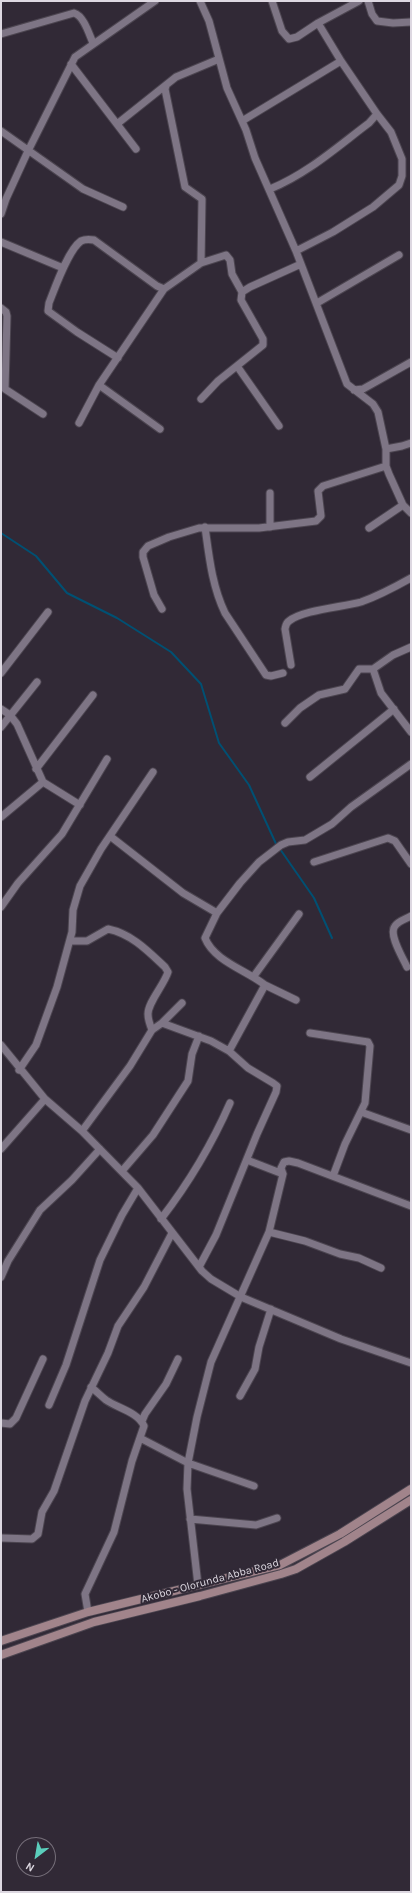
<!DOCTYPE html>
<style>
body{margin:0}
#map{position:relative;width:412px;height:1893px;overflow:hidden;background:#312936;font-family:Karla,sans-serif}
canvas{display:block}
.frame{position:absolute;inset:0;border:2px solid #ddd8e1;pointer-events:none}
.north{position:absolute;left:16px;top:1837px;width:40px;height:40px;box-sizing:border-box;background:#312936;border:1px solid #766f7a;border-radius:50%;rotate:211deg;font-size:11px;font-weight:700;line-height:16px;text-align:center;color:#ddd8e1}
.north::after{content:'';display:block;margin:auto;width:14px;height:18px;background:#5bcebc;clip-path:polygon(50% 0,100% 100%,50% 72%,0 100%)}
</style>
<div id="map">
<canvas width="412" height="1893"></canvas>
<div class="frame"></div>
<div class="north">N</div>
</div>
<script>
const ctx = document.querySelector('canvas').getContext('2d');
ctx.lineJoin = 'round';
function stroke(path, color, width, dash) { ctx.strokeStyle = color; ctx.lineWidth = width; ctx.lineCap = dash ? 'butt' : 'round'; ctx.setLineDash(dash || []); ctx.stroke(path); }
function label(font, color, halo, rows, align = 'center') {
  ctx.font = font + ' Karla,sans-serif'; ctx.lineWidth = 4; ctx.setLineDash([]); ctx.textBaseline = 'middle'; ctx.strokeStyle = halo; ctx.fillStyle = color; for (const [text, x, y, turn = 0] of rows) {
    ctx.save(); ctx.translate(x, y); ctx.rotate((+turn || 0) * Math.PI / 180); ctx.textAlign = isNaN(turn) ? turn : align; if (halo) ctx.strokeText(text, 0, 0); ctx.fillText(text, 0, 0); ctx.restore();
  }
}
stroke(new Path2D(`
 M 1,533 L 36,556 L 67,593 L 117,618 L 171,652 L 201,684 L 219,743 L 249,785 L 277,846
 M 280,849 L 314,898 L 332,938`), '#005073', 2);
const minor = new Path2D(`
 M 200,1 L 209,21 L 227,88 L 246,130 L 255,158 L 296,251 L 347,384 L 373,404 L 378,412 L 386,449 L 386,466 L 389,474 L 403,505 L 411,513
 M 272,1 L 282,31 L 289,39 L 297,37 L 318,23 L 359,1
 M 368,1 L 372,14 L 377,21 L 393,23 L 411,22
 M 1,34 L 74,13 C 84,16 89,34 93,43
 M 71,64 L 136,149
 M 166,86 L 165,89 L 185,187 L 202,199 L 201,263
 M 242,121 L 341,61
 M 117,124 L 176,77 L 219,59
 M 1,131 L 83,189 L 123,207
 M 270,189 C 307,174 337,147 369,123 L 377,114
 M 1,214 L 6,199 L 28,151 L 75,57 L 155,1
 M 1,242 L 63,268
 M 296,251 L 333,232 L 373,207 L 399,185 L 402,176 L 402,159 L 391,132 L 377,114 L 341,61 L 318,23
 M 317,303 L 399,255
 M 1,308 L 6,312 L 7,316 L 5,389 L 43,414
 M 118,358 L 77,332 L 48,311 L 49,303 C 55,288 68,250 81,241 C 85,239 89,239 94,240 L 157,286 L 164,289
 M 237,366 L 279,426
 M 99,385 L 160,429
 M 354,390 L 363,389 L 411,362
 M 201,399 L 218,381 L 263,345 L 263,339 L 241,300 L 242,292 L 250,287 L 301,264
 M 79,423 L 99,385 L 164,289 L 201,263 L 226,255 L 230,260 L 232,274 L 242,292
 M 386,449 L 402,446 L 411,443
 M 270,493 L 270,527
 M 205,527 C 209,556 212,586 225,613 L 266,675 L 271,676 L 283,673
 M 369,528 L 403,505
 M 162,609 L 154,595 L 143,557 L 143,552 L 148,546 L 169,537 L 199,528 L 259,528 L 316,521 L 321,516 L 318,491 L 323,486 L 386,466
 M 291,665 L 285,629 C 286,625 286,623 289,621 C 302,610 343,607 361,602 C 378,596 395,587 411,578
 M 373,669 L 381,693 L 411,732
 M 1,673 L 48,612
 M 1,709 L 10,715 L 17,724 L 43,782 L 80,805
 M 285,723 L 300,708 L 319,695 L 345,689 L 359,669 L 373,669 L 393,655 L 411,647
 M 1,727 L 37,682
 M 36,769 L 93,695
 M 310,777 L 394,709
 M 1,817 L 43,782
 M 110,836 L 183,893 L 217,913
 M 314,862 L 388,838 L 395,841 L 411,864
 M 1,907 L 18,883 L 62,834 L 107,759
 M 70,941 L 87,941 L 108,929 C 132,934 148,951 165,967 L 168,972 C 164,985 148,1002 148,1014 C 148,1019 150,1025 152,1030
 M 407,967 C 403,958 388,934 395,926 C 398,921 406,919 411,916
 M 254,976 L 299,914
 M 265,985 L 296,1000
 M 162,1023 L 211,1041 L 229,1051 L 265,985 C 246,970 214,961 205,938 L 217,913 L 240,883 L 259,862 L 281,845 L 288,842 L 305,840 L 332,824 L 351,807 L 411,764
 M 310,1033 L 368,1042 L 370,1046 L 365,1103 L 345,1144 L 333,1176
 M 1,1045 L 45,1099 L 82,1131 L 138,1188 L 202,1271 L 211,1279 L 241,1297 L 341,1339 L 411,1363
 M 19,1070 L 36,1045 L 57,987 L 72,932 L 73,910 L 80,886 L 101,849 L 153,772
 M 361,1112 L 411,1130
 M 82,1131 L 130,1066 L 152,1030 L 162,1023 L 182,1003
 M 1,1149 L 45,1099
 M 247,1160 L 283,1174
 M 122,1171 L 153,1135 L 188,1081 L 192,1054 L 199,1036
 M 161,1219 C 188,1184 212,1144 230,1103
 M 269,1232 L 305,1241 L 340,1254 L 359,1258 L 381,1268
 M 199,1267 L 216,1235 L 257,1134 L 276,1092 L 277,1086 L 273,1083 L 248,1068 L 229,1051
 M 1,1277 L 8,1261 L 40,1210 L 72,1180 L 100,1149
 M 240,1396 L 255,1369 L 259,1347 L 271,1309
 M 49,1405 L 66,1365 L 100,1260 L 122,1215 L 138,1188
 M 142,1421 L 145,1414 L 166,1384 L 178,1359
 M 1,1423 L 10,1424 L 16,1418 L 43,1359
 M 140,1438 L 188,1463 L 254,1486
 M 190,1519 L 256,1525 L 277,1518
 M 2,1538 L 32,1539 L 38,1534 L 42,1512 L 54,1491 L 85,1401 L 108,1353 L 118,1326 L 144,1287 L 172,1233
 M 198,1585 L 187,1489 L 188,1463 L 197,1417 L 211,1362 L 269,1232 L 283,1174 L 281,1168 L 284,1162 L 289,1161 L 298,1163 L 411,1206
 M 88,1612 L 85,1594 L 114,1532 L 132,1461 L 144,1426 C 138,1412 117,1408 106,1400 C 101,1396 96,1391 91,1387`);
const secondary = new Path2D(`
 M 1,1641 L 88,1612 L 280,1565 L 340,1534 L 411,1489
 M 1,1655 L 94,1622 L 200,1596 L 281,1574 L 296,1569 L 344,1542 L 411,1500`);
stroke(minor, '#4c4550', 9);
stroke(secondary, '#4c4550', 10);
stroke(minor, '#7e7585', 7);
stroke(secondary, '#a1848b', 8);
label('11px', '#ddd8e1', '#312936', [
 ["Akobo - Olorunda Abba Road",210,1581,-15]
]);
</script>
